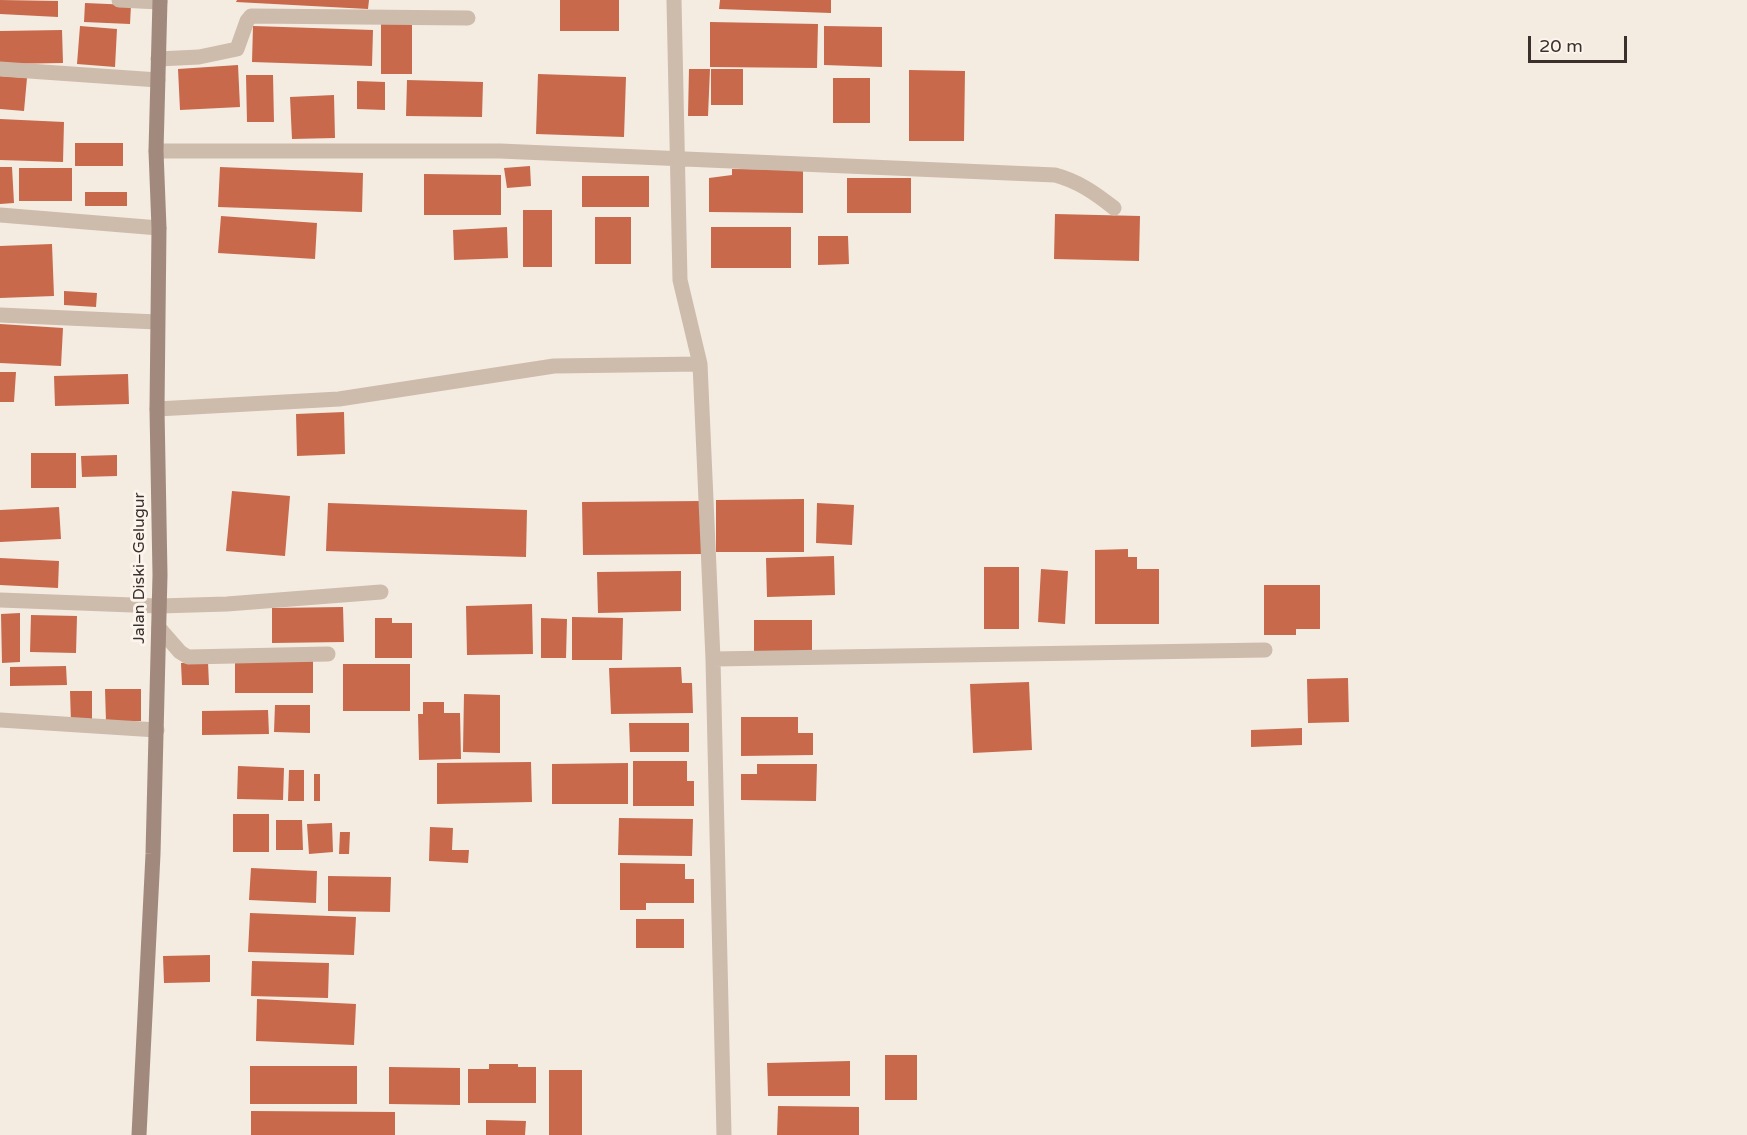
<!DOCTYPE html>
<meta charset="utf-8">
<style>
body{margin:0}
#map{position:relative;width:1747px;height:1135px;overflow:hidden;background:#f4ebe1;font-family:"Varela Round",sans-serif}
canvas{display:block}
.scale{position:absolute;left:1528px;top:36px;width:99px;height:27px;box-sizing:border-box;border:3px solid #3b302b;border-top:0;padding-left:8px;font-size:18px;line-height:21px;white-space:nowrap;color:#3b302b;-webkit-text-stroke:4px #fbf5ee;paint-order:stroke}
</style>
<div id="map">
<canvas width="1747" height="1135"></canvas>
<div class="scale">20 m</div>
</div>
<script>
const ctx = document.querySelector('canvas').getContext('2d');
ctx.lineJoin = 'round';
function fillPath(path, color) { ctx.fillStyle = color; ctx.fill(path, 'evenodd'); }
function stroke(path, color, width, dash) { ctx.strokeStyle = color; ctx.lineWidth = width; ctx.lineCap = dash ? 'butt' : 'round'; ctx.setLineDash(dash || []); ctx.stroke(path); }
function label(font, color, halo, rows, align = 'center') {
  ctx.font = font + ' "Varela Round",sans-serif'; ctx.lineWidth = 6; ctx.setLineDash([]); ctx.textBaseline = 'middle'; ctx.strokeStyle = halo; ctx.fillStyle = color; for (const [text, x, y, turn = 0] of rows) {
    ctx.save(); ctx.translate(x, y); ctx.rotate((+turn || 0) * Math.PI / 180); ctx.textAlign = isNaN(turn) ? turn : align; if (halo) ctx.strokeText(text, 0, 0); ctx.fillText(text, 0, 0); ctx.restore();
  }
}
fillPath(new Path2D(`
 M 0,0 L 58,1 L 58,17 L 0,14 Z
 M 237,0 L 369,0 L 368,9 L 236,2 Z
 M 560,0 L 619,0 L 619,31 L 560,31 Z
 M 720,0 L 831,0 L 831,13 L 719,9 Z
 M 85,3 L 131,5 L 130,24 L 84,22 Z
 M 710,22 L 818,24 L 817,68 L 710,67 Z
 M 381,24 L 412,24 L 412,74 L 381,74 Z
 M 80,26 L 117,29 L 115,67 L 77,64 Z
 M 253,26 L 373,30 L 372,66 L 252,62 Z
 M 824,26 L 882,27 L 882,67 L 824,65 Z
 M 62,30 L 63,63 L 0,64 L 0,31 Z
 M 238,65 L 240,107 L 180,110 L 178,69 Z
 M 689,69 L 710,69 L 708,116 L 688,116 Z
 M 711,69 L 743,69 L 743,105 L 711,105 Z
 M 909,70 L 965,71 L 964,141 L 909,141 Z
 M 538,74 L 626,77 L 624,137 L 536,134 Z
 M 246,75 L 273,75 L 274,122 L 247,122 Z
 M 0,76 L 27,78 L 24,111 L 0,109 Z
 M 833,78 L 870,78 L 870,123 L 833,123 Z
 M 407,80 L 483,82 L 482,117 L 406,116 Z
 M 357,81 L 385,82 L 385,110 L 357,109 Z
 M 334,95 L 335,138 L 292,139 L 290,97 Z
 M 0,119 L 64,122 L 63,162 L 0,160 Z
 M 75,143 L 123,143 L 123,166 L 75,166 Z
 M 530,166 L 531,186 L 507,188 L 504,168 Z
 M 0,167 L 12,167 L 14,203 L 0,204 Z
 M 220,167 L 363,173 L 362,212 L 218,207 Z
 M 19,168 L 72,168 L 72,201 L 19,201 Z
 M 732,169 L 803,170 L 803,213 L 709,212 L 709,178 L 732,175 Z
 M 424,174 L 501,175 L 501,215 L 424,215 Z
 M 582,176 L 649,176 L 649,207 L 582,207 Z
 M 847,178 L 911,178 L 911,213 L 847,213 Z
 M 85,192 L 127,192 L 127,206 L 85,206 Z
 M 523,210 L 552,210 L 552,267 L 523,267 Z
 M 1055,214 L 1140,216 L 1139,261 L 1054,259 Z
 M 221,216 L 317,223 L 315,259 L 218,253 Z
 M 595,217 L 631,217 L 631,264 L 595,264 Z
 M 507,227 L 508,258 L 454,260 L 453,230 Z
 M 711,227 L 791,227 L 791,268 L 711,268 Z
 M 818,236 L 848,236 L 849,264 L 818,265 Z
 M 52,244 L 54,296 L 0,298 L 0,246 Z
 M 64,291 L 97,293 L 96,307 L 64,305 Z
 M 0,324 L 63,328 L 61,366 L 0,363 Z
 M 0,372 L 16,372 L 14,402 L 0,402 Z
 M 128,374 L 129,404 L 55,406 L 54,376 Z
 M 344,412 L 345,454 L 297,456 L 296,414 Z
 M 31,453 L 76,453 L 76,488 L 31,488 Z
 M 117,455 L 117,476 L 82,477 L 81,456 Z
 M 232,491 L 290,496 L 285,556 L 226,551 Z
 M 804,499 L 804,552 L 716,552 L 716,500 Z
 M 702,501 L 703,554 L 583,555 L 582,502 Z
 M 328,503 L 527,510 L 526,557 L 326,551 Z
 M 817,503 L 854,505 L 852,545 L 816,543 Z
 M 59,507 L 61,539 L 0,542 L 0,510 Z
 M 1128,549 L 1128,557 L 1137,557 L 1137,569 L 1159,569 L 1159,624 L 1095,624 L 1095,550 Z
 M 834,556 L 835,595 L 767,597 L 766,558 Z
 M 0,558 L 59,561 L 58,588 L 0,585 Z
 M 984,567 L 1019,567 L 1019,629 L 984,629 Z
 M 1041,569 L 1068,571 L 1065,624 L 1038,622 Z
 M 681,571 L 681,611 L 598,613 L 597,572 Z
 M 1264,585 L 1320,585 L 1320,629 L 1296,629 L 1296,635 L 1264,635 Z
 M 532,604 L 533,654 L 467,655 L 466,606 Z
 M 343,607 L 344,642 L 272,643 L 272,608 Z
 M 20,613 L 20,662 L 2,663 L 1,614 Z
 M 31,615 L 77,616 L 76,653 L 30,652 Z
 M 572,617 L 623,618 L 622,660 L 572,660 Z
 M 375,618 L 392,618 L 392,623 L 412,623 L 412,658 L 375,658 Z
 M 541,618 L 567,619 L 566,658 L 541,658 Z
 M 754,620 L 812,620 L 812,653 L 754,653 Z
 M 235,658 L 313,658 L 313,693 L 235,693 Z
 M 208,662 L 209,685 L 182,685 L 181,663 Z
 M 343,664 L 410,664 L 410,711 L 343,711 Z
 M 66,666 L 67,685 L 10,686 L 10,667 Z
 M 681,667 L 682,683 L 692,683 L 693,713 L 611,714 L 609,668 Z
 M 1348,678 L 1349,722 L 1308,723 L 1307,679 Z
 M 1029,682 L 1032,750 L 973,753 L 970,684 Z
 M 105,689 L 141,689 L 141,721 L 106,722 Z
 M 70,691 L 92,691 L 92,723 L 71,723 Z
 M 464,694 L 500,695 L 500,753 L 463,752 Z
 M 423,702 L 444,702 L 444,713 L 460,713 L 461,759 L 419,760 L 418,714 L 423,714 Z
 M 275,705 L 310,705 L 310,733 L 274,732 Z
 M 268,710 L 269,734 L 202,735 L 202,711 Z
 M 741,717 L 798,717 L 798,733 L 813,733 L 813,755 L 741,756 Z
 M 629,723 L 689,723 L 689,752 L 630,752 Z
 M 1302,728 L 1302,745 L 1251,747 L 1251,730 Z
 M 633,761 L 687,761 L 687,781 L 694,781 L 694,806 L 633,806 Z
 M 531,762 L 532,802 L 437,804 L 437,763 Z
 M 628,763 L 628,804 L 552,804 L 552,764 Z
 M 757,764 L 817,764 L 816,801 L 741,800 L 741,774 L 757,774 Z
 M 238,766 L 284,768 L 283,800 L 237,799 Z
 M 289,770 L 304,770 L 304,801 L 288,801 Z
 M 314,774 L 320,774 L 320,801 L 314,801 Z
 M 233,814 L 269,814 L 269,852 L 233,852 Z
 M 619,818 L 693,819 L 692,856 L 618,855 Z
 M 276,820 L 302,820 L 303,850 L 276,850 Z
 M 332,823 L 333,852 L 309,854 L 307,824 Z
 M 430,827 L 453,828 L 452,850 L 469,850 L 468,863 L 429,861 Z
 M 340,832 L 350,832 L 349,854 L 339,854 Z
 M 620,863 L 685,864 L 685,879 L 694,879 L 694,903 L 646,903 L 646,910 L 620,910 Z
 M 251,868 L 317,871 L 316,903 L 249,900 Z
 M 328,876 L 391,877 L 390,912 L 328,911 Z
 M 250,913 L 356,917 L 354,955 L 248,952 Z
 M 636,919 L 684,919 L 684,948 L 636,948 Z
 M 210,955 L 210,982 L 164,983 L 163,956 Z
 M 252,961 L 329,963 L 328,998 L 251,996 Z
 M 257,999 L 356,1004 L 354,1045 L 256,1041 Z
 M 885,1055 L 917,1055 L 917,1100 L 885,1100 Z
 M 850,1061 L 850,1096 L 768,1096 L 767,1063 Z
 M 489,1064 L 518,1064 L 518,1067 L 536,1067 L 536,1103 L 468,1103 L 468,1069 L 489,1069 Z
 M 250,1066 L 357,1066 L 357,1104 L 250,1104 Z
 M 389,1067 L 460,1068 L 460,1105 L 389,1104 Z
 M 549,1070 L 582,1070 L 582,1135 L 549,1135 Z
 M 778,1106 L 859,1107 L 859,1135 L 777,1135 Z
 M 251,1111 L 395,1112 L 395,1135 L 251,1135 Z
 M 486,1120 L 526,1121 L 525,1135 L 486,1135 Z`), '#c8694b');
stroke(new Path2D(`
 M 158,59 L 199,57 L 237,49 L 247,21 L 251,16 L 468,18
 M 159,606 L 227,604 L 381,592`), '#cdbbac', 15);
stroke(new Path2D(`
 M 119,0 L 160,2
 M 674,0 L 680,280 L 700,364 L 713,659 L 724,1135
 M 0,69 L 158,80
 M 156,151 L 500,151 L 1055,175 C 1078,181 1095,193 1114,208
 M 0,215 L 159,228
 M 0,315 L 157,322
 M 157,409 L 339,399 L 554,366 L 700,364
 M 0,600 L 159,606
 M 159,628 L 180,652 L 188,657 L 328,654
 M 713,659 L 1265,650
 M 0,720 L 157,730`), '#cdbbac', 15);
stroke(new Path2D(`
 M 139,1135 L 153,854 L 160,575 L 157,409 L 159,228 L 156,151 L 160,0`), '#a18a7d', 15);
label('16px', '#3b302b', '#fbf5ee', [
 ["Jalan Diski–Gelugur",140,568,-90]
]);
</script>
